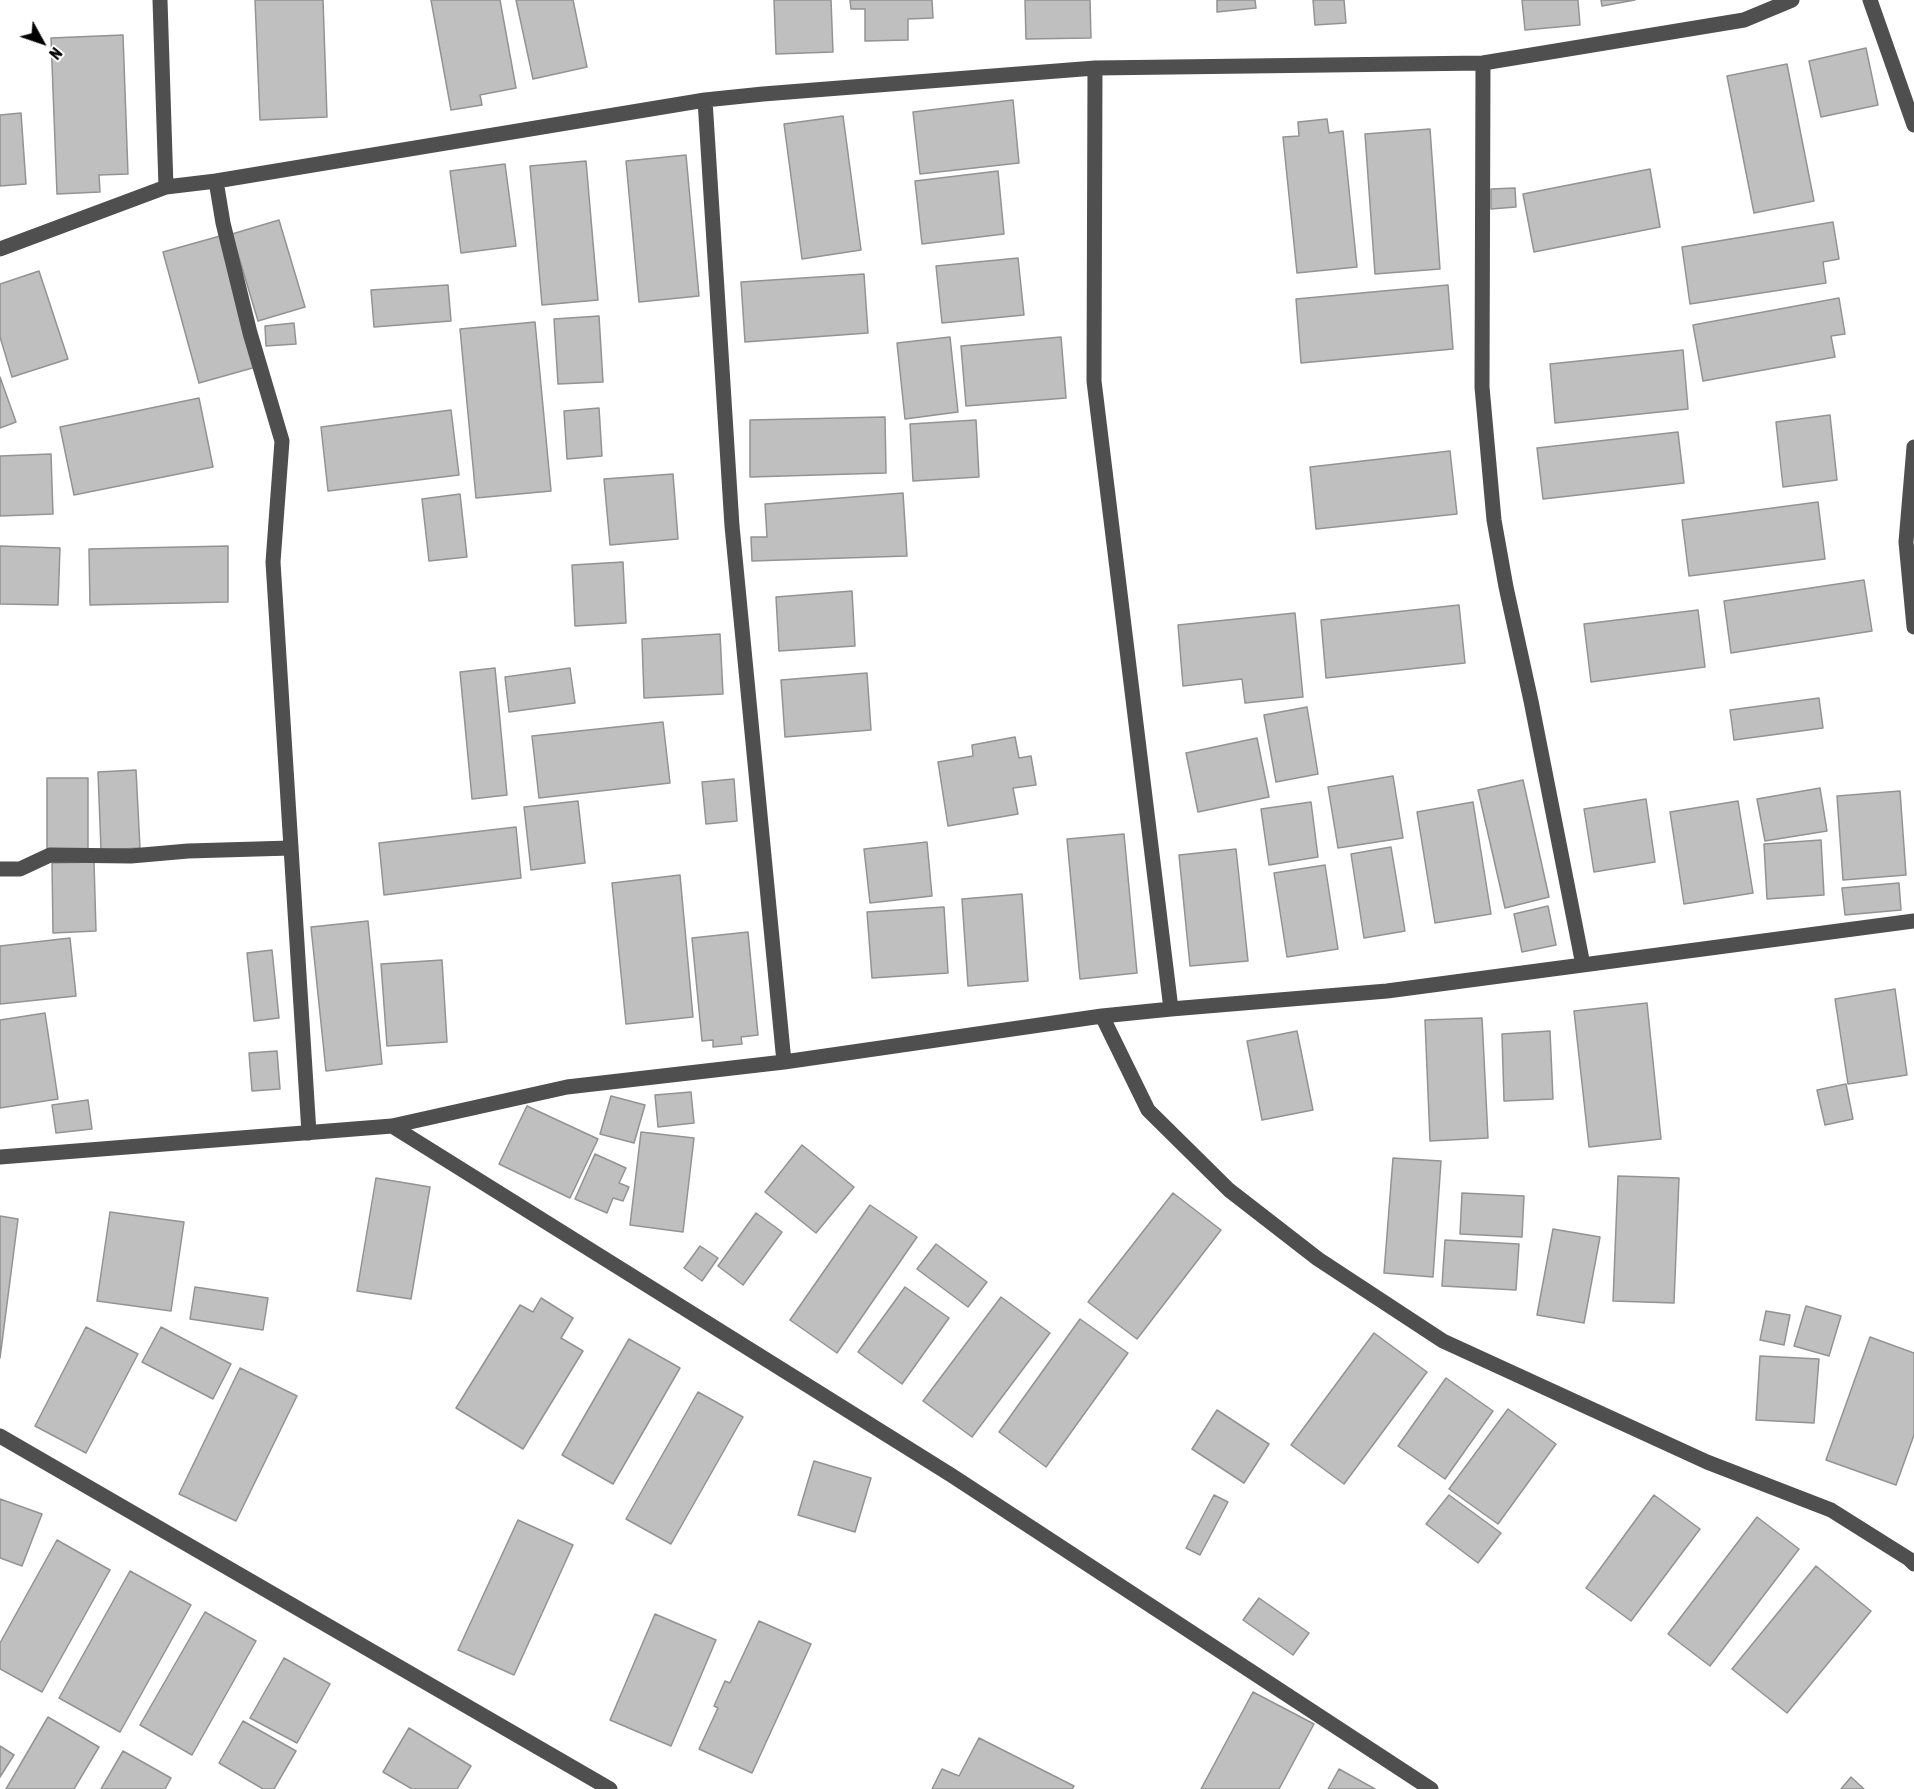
<!DOCTYPE html>
<style>
body{margin:0}
#map{position:relative;width:1914px;height:1789px;overflow:hidden;background:#fff;font-family:"Asap Condensed",sans-serif}
canvas{display:block}
.north{position:absolute;left:12px;top:12px;width:60px;height:60px;-webkit-text-stroke:4px #fff;paint-order:stroke;rotate:130deg;font-size:16px;font-weight:700;line-height:24px;text-align:center;color:#000}
.north::after{content:'';display:block;margin:auto;width:21px;height:27px;background:#000;clip-path:polygon(50% 0,100% 100%,50% 72%,0 100%)}
</style>
<div id="map">
<canvas width="1914" height="1789"></canvas>
<div class="north">N</div>
</div>
<script>
const ctx = document.querySelector('canvas').getContext('2d');
ctx.lineJoin = 'round';
function fillPath(path, color) { ctx.fillStyle = color; ctx.fill(path, 'evenodd'); }
function stroke(path, color, width, dash) { ctx.strokeStyle = color; ctx.lineWidth = width; ctx.lineCap = dash ? 'butt' : 'round'; ctx.setLineDash(dash || []); ctx.stroke(path); }
const building = new Path2D(`
 M 255,0 L 323,0 L 327,117 L 260,120 Z
 M 431,0 L 500,0 L 516,88 L 480,95 L 482,105 L 451,110 Z
 M 516,0 L 573,0 L 587,67 L 533,79 Z
 M 774,0 L 831,0 L 833,52 L 776,54 Z
 M 850,0 L 932,0 L 933,18 L 908,19 L 908,40 L 865,41 L 865,9 L 851,9 Z
 M 1025,0 L 1090,0 L 1091,38 L 1026,39 Z
 M 1217,0 L 1255,0 L 1256,8 L 1217,12 Z
 M 1313,0 L 1344,0 L 1346,23 L 1315,25 Z
 M 1522,0 L 1578,0 L 1580,25 L 1525,30 Z
 M 1601,0 L 1635,0 L 1602,6 Z
 M 123,35 L 128,174 L 99,175 L 100,192 L 57,194 L 51,38 Z
 M 1866,48 L 1878,105 L 1821,117 L 1809,61 Z
 M 1787,64 L 1814,201 L 1754,213 L 1727,76 Z
 M 1013,100 L 1019,163 L 920,174 L 913,112 Z
 M 21,113 L 26,184 L 0,186 L 0,115 Z
 M 843,116 L 861,250 L 802,259 L 784,124 Z
 M 1327,119 L 1329,133 L 1343,131 L 1357,267 L 1297,273 L 1283,137 L 1299,136 L 1298,122 Z
 M 1430,129 L 1440,269 L 1375,274 L 1365,134 Z
 M 686,155 L 699,296 L 639,302 L 626,161 Z
 M 586,161 L 598,300 L 542,305 L 530,166 Z
 M 505,164 L 516,246 L 461,253 L 450,171 Z
 M 1650,169 L 1660,227 L 1534,252 L 1523,194 Z
 M 998,171 L 1004,234 L 922,244 L 915,181 Z
 M 1515,188 L 1516,207 L 1491,209 L 1491,189 Z
 M 279,220 L 305,307 L 258,321 L 232,234 Z
 M 1833,222 L 1839,259 L 1823,262 L 1826,283 L 1690,304 L 1682,247 Z
 M 220,236 L 256,367 L 199,383 L 163,252 Z
 M 1018,258 L 1024,315 L 942,323 L 936,266 Z
 M 39,271 L 68,359 L 12,377 L 0,337 L 0,284 Z
 M 864,274 L 868,333 L 745,342 L 741,282 Z
 M 448,285 L 451,321 L 374,327 L 371,290 Z
 M 1448,285 L 1453,349 L 1301,363 L 1296,299 Z
 M 1839,298 L 1845,334 L 1831,336 L 1835,357 L 1703,381 L 1693,325 Z
 M 599,316 L 603,382 L 558,384 L 554,319 Z
 M 535,322 L 551,491 L 476,498 L 460,329 Z
 M 294,323 L 296,344 L 266,346 L 265,326 Z
 M 950,337 L 958,412 L 905,419 L 897,343 Z
 M 1061,337 L 1066,398 L 966,406 L 961,346 Z
 M 1683,350 L 1688,409 L 1555,423 L 1550,364 Z
 M 0,377 L 16,422 L 0,428 Z
 M 199,398 L 213,467 L 74,495 L 60,427 Z
 M 599,408 L 602,456 L 567,459 L 564,411 Z
 M 451,410 L 459,475 L 328,491 L 321,427 Z
 M 1830,415 L 1837,480 L 1783,487 L 1776,422 Z
 M 885,417 L 886,473 L 750,477 L 750,420 Z
 M 976,420 L 979,477 L 913,481 L 910,424 Z
 M 1678,432 L 1684,483 L 1543,499 L 1537,448 Z
 M 1450,451 L 1457,514 L 1316,529 L 1310,467 Z
 M 51,454 L 53,514 L 0,516 L 0,456 Z
 M 673,474 L 678,539 L 610,545 L 604,479 Z
 M 903,493 L 907,556 L 752,561 L 751,537 L 767,537 L 765,504 Z
 M 460,494 L 467,557 L 429,561 L 422,499 Z
 M 1818,502 L 1825,559 L 1689,576 L 1682,520 Z
 M 0,546 L 60,548 L 58,605 L 0,604 Z
 M 228,546 L 228,602 L 90,605 L 89,549 Z
 M 623,562 L 626,623 L 575,626 L 572,565 Z
 M 1864,580 L 1872,631 L 1731,653 L 1724,601 Z
 M 852,591 L 855,646 L 779,651 L 776,597 Z
 M 1459,605 L 1465,663 L 1326,678 L 1321,620 Z
 M 1698,610 L 1705,667 L 1591,682 L 1584,624 Z
 M 1295,613 L 1303,697 L 1245,703 L 1242,679 L 1183,686 L 1178,625 Z
 M 720,634 L 723,694 L 644,698 L 642,639 Z
 M 495,668 L 507,795 L 472,799 L 460,672 Z
 M 570,668 L 575,703 L 509,712 L 505,677 Z
 M 867,673 L 871,730 L 785,737 L 781,680 Z
 M 1819,698 L 1823,728 L 1734,740 L 1730,710 Z
 M 1307,707 L 1318,774 L 1276,782 L 1264,715 Z
 M 663,722 L 670,783 L 539,798 L 532,736 Z
 M 1015,737 L 1019,758 L 1031,756 L 1036,785 L 1013,788 L 1018,814 L 948,826 L 938,762 L 973,756 L 972,745 Z
 M 1257,738 L 1269,797 L 1198,812 L 1186,753 Z
 M 136,770 L 140,848 L 101,850 L 98,772 Z
 M 1393,776 L 1403,838 L 1338,848 L 1328,787 Z
 M 47,778 L 88,778 L 88,849 L 47,850 Z
 M 734,779 L 737,821 L 706,824 L 702,782 Z
 M 1523,780 L 1549,897 L 1505,908 L 1478,790 Z
 M 1820,788 L 1827,831 L 1765,841 L 1757,799 Z
 M 1900,791 L 1906,875 L 1843,880 L 1837,796 Z
 M 1646,799 L 1655,862 L 1594,872 L 1584,809 Z
 M 578,801 L 585,863 L 531,870 L 524,807 Z
 M 1738,801 L 1753,893 L 1684,904 L 1670,812 Z
 M 1311,802 L 1318,857 L 1269,865 L 1261,809 Z
 M 1473,802 L 1491,914 L 1435,923 L 1417,812 Z
 M 516,827 L 521,878 L 384,895 L 379,843 Z
 M 1124,834 L 1137,973 L 1080,979 L 1067,839 Z
 M 1821,840 L 1824,895 L 1767,899 L 1764,844 Z
 M 927,842 L 932,896 L 870,903 L 864,849 Z
 M 1391,847 L 1405,931 L 1364,938 L 1351,854 Z
 M 1236,849 L 1248,961 L 1190,966 L 1179,855 Z
 M 94,862 L 96,931 L 53,933 L 52,863 Z
 M 1325,865 L 1338,949 L 1287,957 L 1274,873 Z
 M 680,875 L 693,1017 L 626,1024 L 612,883 Z
 M 1899,883 L 1901,910 L 1845,915 L 1842,888 Z
 M 1022,894 L 1028,981 L 968,986 L 962,899 Z
 M 1548,906 L 1556,945 L 1522,952 L 1514,914 Z
 M 944,907 L 948,973 L 872,978 L 867,912 Z
 M 368,921 L 382,1064 L 326,1071 L 311,927 Z
 M 748,932 L 758,1035 L 741,1037 L 742,1044 L 713,1047 L 713,1040 L 702,1041 L 692,938 Z
 M 70,938 L 76,996 L 0,1004 L 0,946 Z
 M 272,950 L 279,1018 L 254,1021 L 247,953 Z
 M 442,960 L 447,1042 L 387,1046 L 381,964 Z
 M 1895,989 L 1907,1075 L 1848,1084 L 1835,999 Z
 M 1647,1003 L 1661,1139 L 1589,1147 L 1574,1011 Z
 M 45,1013 L 58,1099 L 0,1108 L 0,1020 Z
 M 1482,1018 L 1488,1138 L 1430,1141 L 1425,1020 Z
 M 1297,1031 L 1313,1110 L 1262,1120 L 1247,1041 Z
 M 1550,1031 L 1553,1099 L 1504,1101 L 1502,1034 Z
 M 277,1051 L 280,1089 L 252,1091 L 249,1053 Z
 M 1846,1084 L 1853,1119 L 1825,1125 L 1817,1090 Z
 M 691,1092 L 694,1123 L 658,1127 L 655,1095 Z
 M 611,1096 L 645,1105 L 634,1143 L 600,1134 Z
 M 88,1100 L 92,1129 L 56,1133 L 52,1105 Z
 M 527,1106 L 598,1139 L 570,1198 L 499,1164 Z
 M 641,1132 L 694,1138 L 683,1232 L 630,1225 Z
 M 802,1145 L 854,1187 L 816,1233 L 765,1192 Z
 M 595,1154 L 626,1168 L 619,1183 L 629,1187 L 623,1201 L 613,1198 L 607,1213 L 575,1199 Z
 M 1393,1158 L 1441,1161 L 1433,1277 L 1384,1273 Z
 M 1618,1176 L 1679,1178 L 1674,1303 L 1613,1301 Z
 M 376,1178 L 430,1187 L 411,1299 L 357,1291 Z
 M 1173,1193 L 1221,1230 L 1137,1339 L 1088,1302 Z
 M 1462,1193 L 1524,1196 L 1522,1237 L 1460,1234 Z
 M 870,1205 L 917,1237 L 837,1353 L 790,1320 Z
 M 110,1212 L 184,1222 L 171,1311 L 97,1301 Z
 M 756,1213 L 782,1232 L 743,1285 L 718,1266 Z
 M 0,1216 L 18,1219 L 0,1358 Z
 M 1553,1229 L 1600,1237 L 1584,1323 L 1537,1315 Z
 M 1445,1240 L 1519,1244 L 1516,1290 L 1442,1286 Z
 M 936,1244 L 987,1282 L 968,1307 L 917,1269 Z
 M 700,1246 L 718,1258 L 702,1281 L 684,1268 Z
 M 195,1287 L 268,1298 L 263,1330 L 190,1319 Z
 M 905,1287 L 949,1318 L 902,1384 L 858,1352 Z
 M 1001,1297 L 1050,1333 L 972,1437 L 923,1401 Z
 M 541,1298 L 573,1318 L 561,1338 L 583,1351 L 523,1449 L 456,1408 L 520,1305 L 533,1312 Z
 M 1806,1306 L 1841,1316 L 1829,1356 L 1794,1346 Z
 M 1766,1311 L 1790,1315 L 1784,1345 L 1760,1340 Z
 M 1080,1319 L 1128,1353 L 1046,1467 L 999,1432 Z
 M 86,1327 L 138,1354 L 86,1453 L 35,1426 Z
 M 161,1327 L 231,1364 L 213,1399 L 142,1362 Z
 M 1374,1333 L 1427,1372 L 1344,1484 L 1291,1445 Z
 M 1870,1337 L 1914,1353 L 1914,1435 L 1896,1485 L 1826,1460 Z
 M 629,1339 L 680,1368 L 613,1484 L 562,1455 Z
 M 1760,1356 L 1819,1359 L 1814,1423 L 1756,1420 Z
 M 240,1368 L 297,1396 L 236,1521 L 179,1494 Z
 M 1446,1378 L 1493,1411 L 1445,1479 L 1398,1446 Z
 M 698,1392 L 743,1417 L 671,1544 L 626,1519 Z
 M 1508,1409 L 1556,1444 L 1498,1524 L 1449,1489 Z
 M 1217,1410 L 1269,1444 L 1244,1483 L 1192,1449 Z
 M 814,1461 L 871,1478 L 855,1532 L 798,1515 Z
 M 1214,1495 L 1228,1502 L 1200,1555 L 1186,1548 Z
 M 1449,1495 L 1501,1533 L 1478,1563 L 1426,1524 Z
 M 1654,1495 L 1700,1529 L 1631,1621 L 1586,1588 Z
 M 0,1499 L 42,1514 L 22,1566 L 0,1558 Z
 M 1757,1517 L 1799,1549 L 1710,1666 L 1668,1634 Z
 M 518,1520 L 573,1545 L 514,1675 L 458,1650 Z
 M 57,1540 L 110,1570 L 42,1692 L 0,1669 L 0,1643 Z
 M 1816,1566 L 1871,1611 L 1787,1713 L 1732,1669 Z
 M 130,1571 L 191,1605 L 120,1732 L 59,1698 Z
 M 1259,1598 L 1309,1633 L 1293,1655 L 1243,1620 Z
 M 205,1612 L 256,1641 L 192,1755 L 140,1725 Z
 M 655,1614 L 716,1640 L 671,1746 L 610,1720 Z
 M 759,1621 L 811,1644 L 752,1773 L 699,1749 L 718,1708 L 714,1706 L 725,1681 L 730,1683 Z
 M 284,1658 L 330,1684 L 297,1743 L 250,1718 Z
 M 1253,1692 L 1314,1724 L 1279,1789 L 1201,1789 Z
 M 48,1717 L 99,1747 L 74,1789 L 6,1789 Z
 M 243,1721 L 296,1751 L 274,1789 L 263,1789 L 219,1763 Z
 M 409,1728 L 471,1766 L 457,1789 L 412,1789 L 383,1772 Z
 M 979,1738 L 1074,1786 L 1072,1789 L 932,1789 L 942,1769 L 959,1776 Z
 M 0,1746 L 14,1755 L 0,1777 Z
 M 123,1751 L 171,1778 L 165,1789 L 101,1789 Z
 M 1339,1769 L 1375,1789 L 1328,1789 Z
 M 1851,1777 L 1864,1789 L 1841,1789 Z`);
fillPath(building, '#bfbfbf');
stroke(building, '#939393', 1.5);
stroke(new Path2D(`
 M 160,0 L 166,187
 M 1870,0 L 1914,125
 M 1483,63 L 1482,387 L 1494,520 L 1506,587 L 1531,701 L 1583,965
 M 1095,68 L 1094,381 L 1171,1009
 M 705,100 L 732,526 L 784,1062
 M 216,181 L 223,223 L 250,333 L 282,441 L 273,562 L 309,1133
 M 0,249 L 166,187 L 216,181 L 705,100 L 763,94 L 1095,68 L 1483,63 L 1744,20 L 1792,0
 M 1914,447 L 1906,542 L 1914,627
 M 0,869 L 20,869 L 50,855 L 131,856 L 188,851 L 291,848
 M 1102,1016 L 1148,1110 L 1229,1190 L 1318,1259 L 1443,1341 L 1707,1462 L 1831,1510 L 1909,1559 L 1914,1564
 M 392,1126 L 951,1475 L 1431,1789
 M 0,1157 L 392,1126 L 567,1087 L 784,1062 L 1102,1016 L 1171,1009 L 1387,991 L 1914,921
 M 0,1436 L 610,1789`), '#4f4f4f', 15);
</script>
